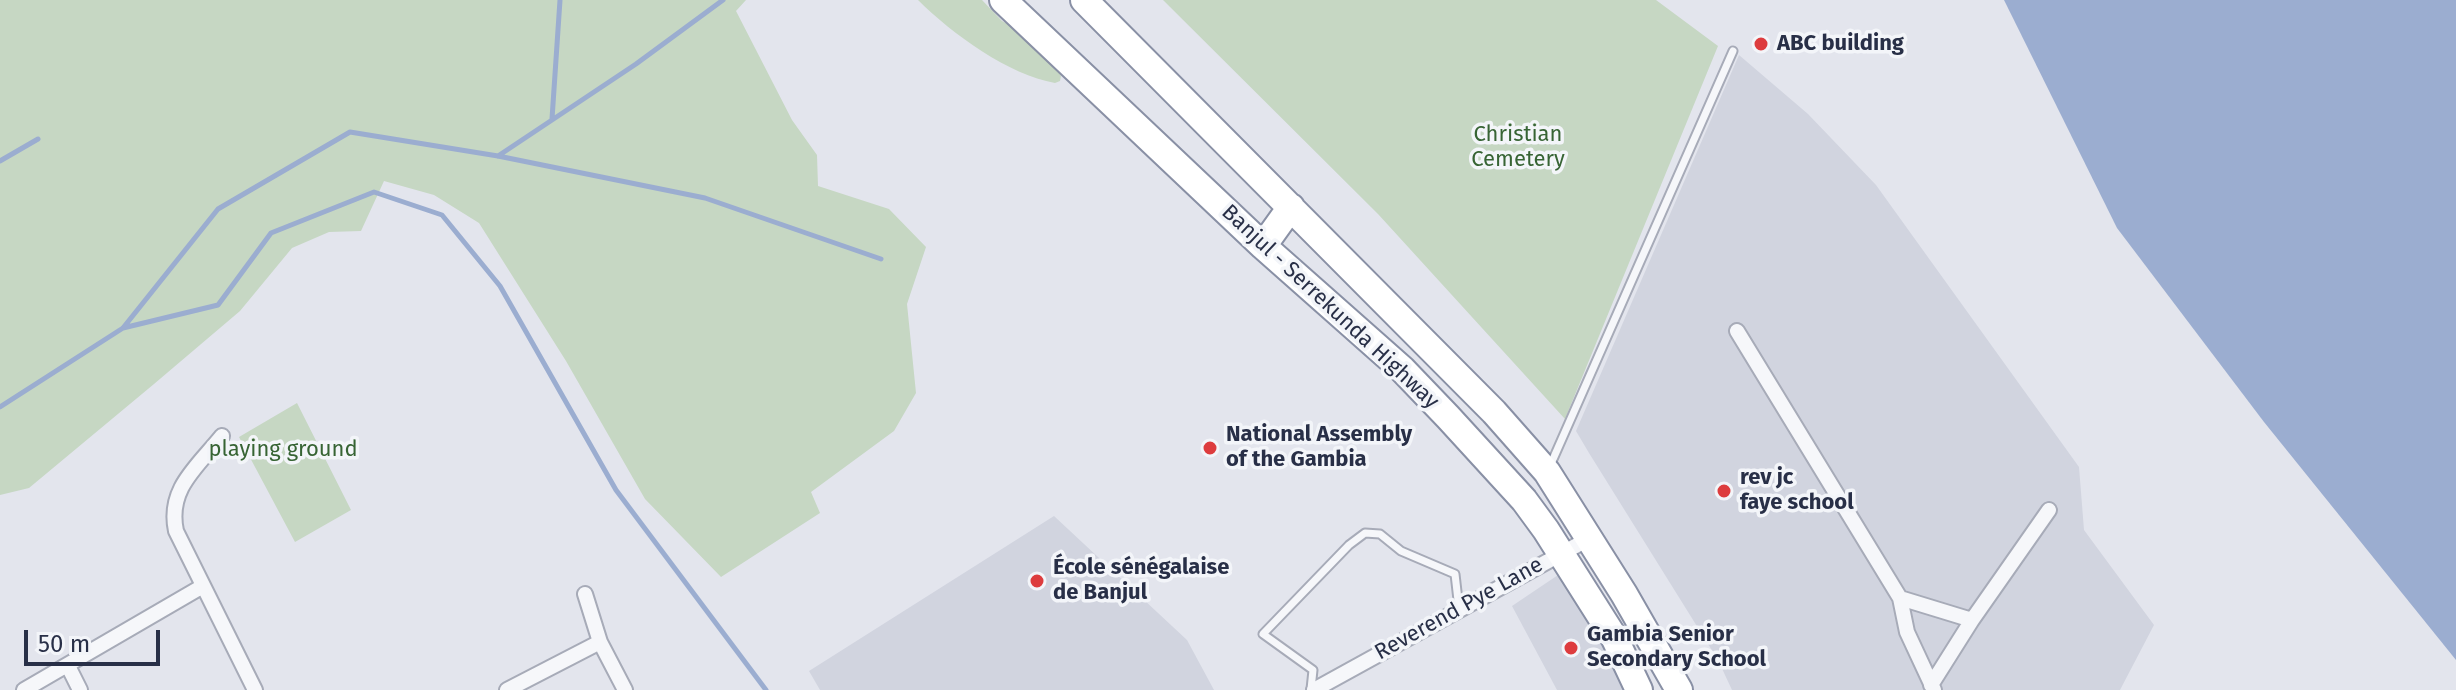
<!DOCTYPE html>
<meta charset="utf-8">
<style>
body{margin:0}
#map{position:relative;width:2456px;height:690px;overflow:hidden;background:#e3e5ed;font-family:"Fira Sans",sans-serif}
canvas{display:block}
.scale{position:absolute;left:24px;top:630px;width:136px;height:36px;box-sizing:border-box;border:4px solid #282f47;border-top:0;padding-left:10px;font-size:24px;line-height:28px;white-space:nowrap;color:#282f47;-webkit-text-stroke:6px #f3f5f9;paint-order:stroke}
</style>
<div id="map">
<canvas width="2456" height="690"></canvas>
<div class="scale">50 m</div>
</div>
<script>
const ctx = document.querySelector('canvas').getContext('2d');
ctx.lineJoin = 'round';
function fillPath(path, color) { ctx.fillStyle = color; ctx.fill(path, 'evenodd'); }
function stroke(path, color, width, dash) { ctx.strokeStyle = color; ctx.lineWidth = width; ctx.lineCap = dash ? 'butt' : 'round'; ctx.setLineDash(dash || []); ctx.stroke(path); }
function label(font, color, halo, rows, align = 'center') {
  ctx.font = font + ' "Fira Sans",sans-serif'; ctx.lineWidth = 7; ctx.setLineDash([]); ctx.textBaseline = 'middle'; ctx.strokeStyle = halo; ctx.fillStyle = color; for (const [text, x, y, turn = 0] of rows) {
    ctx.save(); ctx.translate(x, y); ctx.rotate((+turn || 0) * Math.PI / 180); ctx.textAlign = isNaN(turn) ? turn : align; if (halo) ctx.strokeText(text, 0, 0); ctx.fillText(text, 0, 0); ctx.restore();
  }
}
fillPath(new Path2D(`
 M 1739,55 L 1808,114 L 1876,185 L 2079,467 L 2084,530 L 2154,625 L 2120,690 L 1732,690 L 1718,660 L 1589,453 L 1576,431 Z
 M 1054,516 L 1187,640 L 1214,690 L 820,690 L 809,671 Z
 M 1564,571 L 1631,690 L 1557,690 L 1512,606 Z`), '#d1d4df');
fillPath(new Path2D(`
 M 0,0 L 746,0 L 736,11 L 792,120 L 817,155 L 818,186 L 889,209 L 926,247 L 907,304 L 916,393 L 894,431 L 811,492 L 820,513 L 721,577 L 645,499 L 566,361 L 479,223 L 434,195 L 384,181 L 361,231 L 329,232 L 292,248 L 240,311 L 154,384 L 29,488 L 0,495 Z
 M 918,0 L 982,0 L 1002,21 L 1037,40 L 1061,76 L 1060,81 L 1055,83 C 1009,75 952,34 918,0 Z
 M 1163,0 L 1656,0 L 1718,46 L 1565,419 L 1378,214 Z
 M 297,403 L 351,510 L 295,542 L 239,437 Z`), '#c6d7c3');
fillPath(new Path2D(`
 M 2004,0 L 2456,0 L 2456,660 L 2264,422 L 2117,228 Z`), '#9badd0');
stroke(new Path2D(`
 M 552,119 L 560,0
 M 498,156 L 636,64 L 723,0
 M 0,161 L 38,139
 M 123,328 L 218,305 L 271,233 L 374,192 L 442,215 L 500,286 L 616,490 L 766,690
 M 0,407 L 123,328 L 218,209 L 350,132 L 498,156 L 705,198 L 881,259`), '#9badd0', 5);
const lane = new Path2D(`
 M 1550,466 L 1733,51
 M 1311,689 L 1313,670 L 1263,634 L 1349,545 L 1365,533 L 1380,534 L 1401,551 L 1455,574 L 1459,609`);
const street = new Path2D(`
 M 1737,331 L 1900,598 L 1907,632 L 1934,690
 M 222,436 C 197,467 167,489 176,531 L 255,690
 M 585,594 L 600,642 L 625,690
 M 1900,598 L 1972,620
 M 68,666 L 80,690
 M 1931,685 L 1972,620 L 2049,510
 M 24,690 L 203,586
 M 507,690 L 600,642
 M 1314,690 L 1590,538`);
const highway = new Path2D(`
 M 1003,0 L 1263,246 L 1402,369 L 1448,417 L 1524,500 L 1546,530 L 1615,639 L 1639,690
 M 1084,0 L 1494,412 L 1547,472 L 1624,594 L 1679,690
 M 1263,246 L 1291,207`);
stroke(lane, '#a7abb8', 11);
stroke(street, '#a7abb8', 18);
stroke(highway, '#8990a5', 30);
stroke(lane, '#f6f7fa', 7);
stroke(street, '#f6f7fa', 14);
stroke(highway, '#fff', 26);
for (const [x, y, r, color] of [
 [1761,44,8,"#dd3c3e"],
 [1210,448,8,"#dd3c3e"],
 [1724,491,8,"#dd3c3e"],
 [1037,581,8,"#dd3c3e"],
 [1571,648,8,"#dd3c3e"]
]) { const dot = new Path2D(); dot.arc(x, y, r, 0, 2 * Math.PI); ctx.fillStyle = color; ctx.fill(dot); stroke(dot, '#f3f5f9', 3); }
label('bold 22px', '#282f47', '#f3f5f9', [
 ["ABC building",1777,44],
 ["National Assembly",1226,435],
 ["of the Gambia",1226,460],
 ["rev jc",1740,478],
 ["faye school",1740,503],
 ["École sénégalaise",1053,568],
 ["de Banjul",1053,593],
 ["Gambia Senior",1587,635],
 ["Secondary School",1587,660]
], 'left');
label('22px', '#376434', '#f3f5f9', [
 ["Christian",1518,135],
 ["Cemetery",1518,160],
 ["playing ground",283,450]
]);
label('22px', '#282f47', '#f3f5f9', [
 ["Banjul - Serrekunda Highway",1330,307,43],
 ["Reverend Pye Lane",1459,609,-29]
]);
</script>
